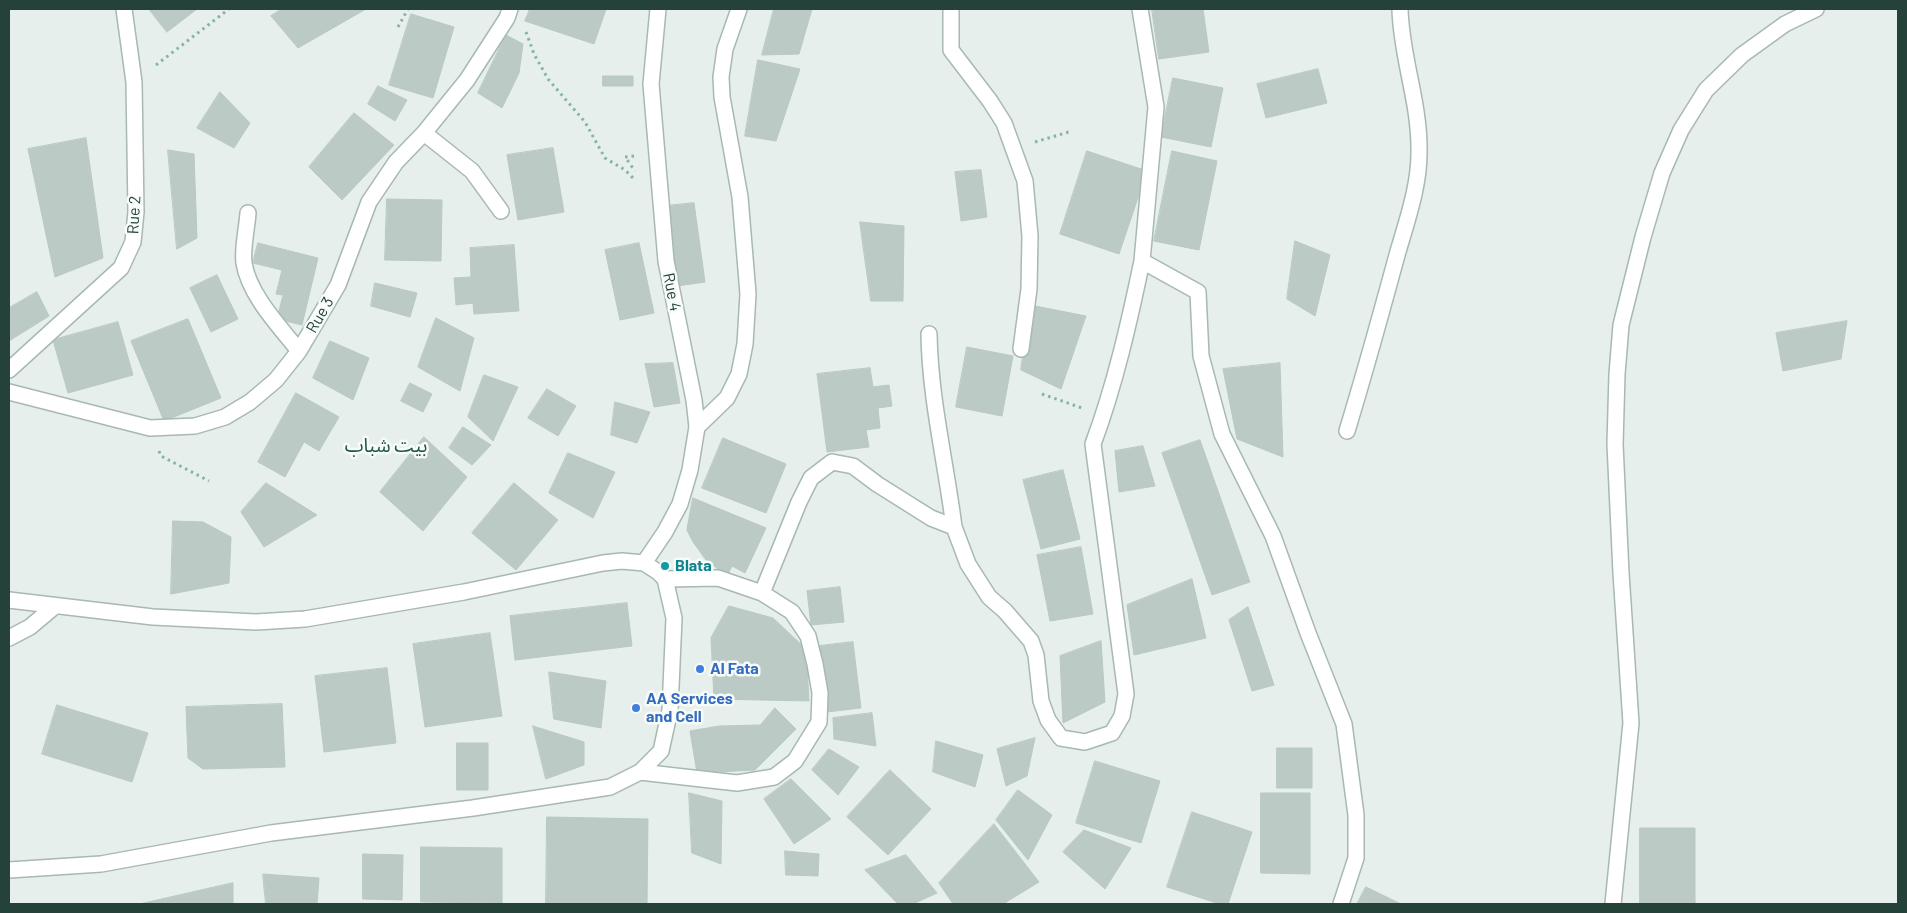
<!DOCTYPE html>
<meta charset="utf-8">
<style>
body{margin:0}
#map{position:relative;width:1907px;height:913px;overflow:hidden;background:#e6efeb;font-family:Barlow,sans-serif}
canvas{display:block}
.frame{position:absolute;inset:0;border:10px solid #24423a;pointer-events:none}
</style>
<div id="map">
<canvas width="1907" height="913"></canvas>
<div class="frame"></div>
</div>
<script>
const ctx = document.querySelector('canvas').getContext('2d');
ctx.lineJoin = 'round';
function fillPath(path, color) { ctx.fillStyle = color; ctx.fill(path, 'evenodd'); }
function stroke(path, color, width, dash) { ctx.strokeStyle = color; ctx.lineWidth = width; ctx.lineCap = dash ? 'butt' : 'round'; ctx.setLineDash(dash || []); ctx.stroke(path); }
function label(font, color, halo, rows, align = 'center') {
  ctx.font = font + ' Barlow,"Noto Sans Arabic",sans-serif'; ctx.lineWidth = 5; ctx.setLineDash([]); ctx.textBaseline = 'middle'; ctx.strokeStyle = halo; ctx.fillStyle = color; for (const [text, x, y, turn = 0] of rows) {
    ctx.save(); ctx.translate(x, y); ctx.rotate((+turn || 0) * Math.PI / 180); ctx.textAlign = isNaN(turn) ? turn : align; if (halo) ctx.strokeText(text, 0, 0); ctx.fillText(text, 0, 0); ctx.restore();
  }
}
const building = new Path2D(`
 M 149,9 L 197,9 L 167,32 Z
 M 282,9 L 366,9 L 298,48 L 271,16 Z
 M 530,9 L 606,9 L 594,44 L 525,21 Z
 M 774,9 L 812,9 L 799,54 L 762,55 Z
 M 1152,9 L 1203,9 L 1209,52 L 1159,59 Z
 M 411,14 L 454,27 L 433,98 L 389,85 Z
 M 506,35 L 523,44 L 519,73 L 502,108 L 478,93 Z
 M 758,60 L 800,69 L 776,141 L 745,136 Z
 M 1318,69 L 1327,103 L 1266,118 L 1257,84 Z
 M 603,76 L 633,76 L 633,86 L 603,86 Z
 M 1173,78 L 1223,88 L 1211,147 L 1161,137 Z
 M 378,86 L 407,100 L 395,121 L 368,104 Z
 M 220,92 L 250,123 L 234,148 L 197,128 Z
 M 354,113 L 394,145 L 342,200 L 309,167 Z
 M 86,138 L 103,258 L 55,277 L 28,149 Z
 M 553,148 L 564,212 L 518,220 L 507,155 Z
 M 168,150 L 194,154 L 197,238 L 177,249 Z
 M 1087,151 L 1147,171 L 1119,254 L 1060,234 Z
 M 1172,151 L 1217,161 L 1199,250 L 1154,241 Z
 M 981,170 L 987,217 L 961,221 L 955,172 Z
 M 387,199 L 442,200 L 441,261 L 385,260 Z
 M 694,203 L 705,282 L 677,286 L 666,206 Z
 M 860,222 L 904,226 L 903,301 L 871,301 Z
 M 1295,241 L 1330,255 L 1315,316 L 1287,299 Z
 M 258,243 L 318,258 L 302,325 L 277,319 L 283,295 L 276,294 L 282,270 L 253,263 Z
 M 639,243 L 654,313 L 620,320 L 605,250 Z
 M 514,245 L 519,311 L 474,314 L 473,303 L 456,305 L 454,278 L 471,277 L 470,248 Z
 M 217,275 L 238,319 L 211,332 L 190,288 Z
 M 375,283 L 417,293 L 410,317 L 371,306 Z
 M 37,292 L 49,316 L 9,341 L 9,308 Z
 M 1030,305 L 1086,316 L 1061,389 L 1021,370 Z
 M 436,318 L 474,338 L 460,391 L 418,367 Z
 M 188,319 L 221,398 L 164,421 L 131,341 Z
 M 1847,321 L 1841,359 L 1783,371 L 1776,333 Z
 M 118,322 L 133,375 L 68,393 L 53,340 Z
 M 330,341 L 369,358 L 353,400 L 313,378 Z
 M 967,347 L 1013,356 L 1002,416 L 956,407 Z
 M 673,363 L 680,403 L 654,407 L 645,364 Z
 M 1280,363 L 1283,457 L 1237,439 L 1223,369 Z
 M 870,368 L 873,387 L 889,385 L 892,406 L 878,408 L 880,428 L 866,430 L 869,447 L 827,452 L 817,374 Z
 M 484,375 L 518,387 L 493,441 L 468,417 Z
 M 410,383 L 432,394 L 423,412 L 401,401 Z
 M 547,389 L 576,406 L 558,436 L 528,418 Z
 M 296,393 L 339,417 L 319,451 L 304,442 L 285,477 L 258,462 Z
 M 615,402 L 650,412 L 637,443 L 611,435 Z
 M 463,427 L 491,445 L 472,465 L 449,448 Z
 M 424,437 L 467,477 L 423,531 L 380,492 Z
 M 723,438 L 786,464 L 766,513 L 702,488 Z
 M 1200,440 L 1250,582 L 1212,595 L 1162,453 Z
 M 1143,446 L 1155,486 L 1119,492 L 1115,451 Z
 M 568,453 L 615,472 L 593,518 L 549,493 Z
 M 1063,470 L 1080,539 L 1041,549 L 1023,480 Z
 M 266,483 L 317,515 L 264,547 L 241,512 Z
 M 514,483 L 558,520 L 516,570 L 472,533 Z
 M 693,498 L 766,528 L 745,573 L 732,566 L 727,576 L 706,560 L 693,542 L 687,530 Z
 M 173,521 L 203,522 L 231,537 L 229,583 L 171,594 Z
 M 1081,547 L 1093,614 L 1050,621 L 1037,555 Z
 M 1192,579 L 1206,638 L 1134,655 L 1127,605 Z
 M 840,587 L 844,622 L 811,625 L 807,591 Z
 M 627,603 L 632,646 L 515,660 L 510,616 Z
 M 729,606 L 773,618 L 806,649 L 809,701 L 714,699 L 711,638 Z
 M 1248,607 L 1274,685 L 1252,691 L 1229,620 Z
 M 490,633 L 502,716 L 425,727 L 413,644 Z
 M 1101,641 L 1105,702 L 1063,723 L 1060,656 Z
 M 853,642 L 861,708 L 827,712 L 819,646 Z
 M 387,668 L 396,743 L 324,752 L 315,676 Z
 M 549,672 L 606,681 L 601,728 L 554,719 Z
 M 282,704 L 285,767 L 203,769 L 188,758 L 186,707 Z
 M 57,705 L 148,733 L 132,782 L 42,754 Z
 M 775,708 L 796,729 L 755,770 L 697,773 L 690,731 L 719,726 L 760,725 Z
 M 872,713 L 876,746 L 834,739 L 833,718 Z
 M 533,726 L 584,742 L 584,765 L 546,779 Z
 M 1035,738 L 1027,776 L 1006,786 L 997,749 Z
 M 936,741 L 983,755 L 975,787 L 933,772 Z
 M 457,743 L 488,743 L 488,790 L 457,790 Z
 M 1277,748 L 1312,748 L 1312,788 L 1277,788 Z
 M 829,749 L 859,767 L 838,795 L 812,770 Z
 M 1095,761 L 1160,781 L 1141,843 L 1076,823 Z
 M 890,770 L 931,809 L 888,855 L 847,817 Z
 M 791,779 L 831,819 L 794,844 L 764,799 Z
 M 1018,790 L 1052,815 L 1028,860 L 996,820 Z
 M 689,793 L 722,801 L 721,864 L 692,853 Z
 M 1261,793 L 1310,793 L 1310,874 L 1261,873 Z
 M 1192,812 L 1252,832 L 1228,904 L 1220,904 L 1167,887 Z
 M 547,817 L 648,819 L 647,904 L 546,904 Z
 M 994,824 L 1039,882 L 1003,904 L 953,904 L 939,883 Z
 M 1640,828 L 1695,828 L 1695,904 L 1640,904 Z
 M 1084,830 L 1131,848 L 1105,889 L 1063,852 Z
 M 421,847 L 502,848 L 502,903 L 421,902 Z
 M 785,851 L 819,854 L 818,876 L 786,875 Z
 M 363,854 L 403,855 L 402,900 L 363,899 Z
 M 906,855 L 937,893 L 913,904 L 898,904 L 865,870 Z
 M 263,874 L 319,878 L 317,904 L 266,904 Z
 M 233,883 L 233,904 L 140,904 Z
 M 1366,887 L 1401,904 L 1357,904 Z`);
fillPath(building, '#bbcac4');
stroke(building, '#b8c9c2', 1);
const minor = new Path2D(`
 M 951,9 L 951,50 L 990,101 L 1004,123 L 1025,181 L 1030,236 L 1029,289 L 1021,349
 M 1140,9 L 1156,107 L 1142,261 L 1198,292 L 1201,356 L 1222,434 L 1273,536 L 1308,633 L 1344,724 L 1356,815 L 1356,858 L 1341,904
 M 424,133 L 472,171 L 501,211
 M 248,213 C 247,228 242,249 244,263 C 249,295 280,327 299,351
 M 929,334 C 930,399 946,463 954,527
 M 9,370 L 121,268 L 133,242 L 136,212 L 134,82 L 124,9
 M 9,392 L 150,428 L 195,426 L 225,417 L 250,402 L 276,380 L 299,351 L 338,285 L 369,202 L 396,162 L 424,133 L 467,80 L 507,18 L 510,9
 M 697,427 L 727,398 L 739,374 L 745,344 L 748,294 L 740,197 L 722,97 L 721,77 L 725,49 L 739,9
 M 1347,431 C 1365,372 1381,314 1397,255 C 1407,220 1420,185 1419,148 C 1419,100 1401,56 1400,9
 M 762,593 L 799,502 L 811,478 L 832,462 L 853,466 L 877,484 L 931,518 L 954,527 L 968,564 L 989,597 L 1005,611 L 1031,641 L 1036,655 L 1041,701 L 1048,720 L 1061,738 L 1085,742 L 1112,733 L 1122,716 L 1126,694 L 1093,444 C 1115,385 1129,323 1142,261
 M 9,638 L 30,627 L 55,606
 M 640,772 L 737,783 L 774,777 L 795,761 L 819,722 L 820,693 L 815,664 L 808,636 L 792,612 L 762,593 L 718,578 L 665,579`);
const tertiary = new Path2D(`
 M 644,563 L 665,532 L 680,504 L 690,470 L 697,427 L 694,400 L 666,261 L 651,84 L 658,9
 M 9,600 L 153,617 L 256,622 L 305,619 L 464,592 L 603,563 L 622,561 L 644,563 L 658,572 L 665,579 L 674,618 L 670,710 L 661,751 L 640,772 L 610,787 L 473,808 L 271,833 L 101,864 L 9,870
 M 1613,904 L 1631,723 L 1621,573 L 1615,444 L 1617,374 L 1621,325 L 1643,237 L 1662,173 L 1681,130 L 1706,90 L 1742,55 L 1785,24 L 1816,9`);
stroke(minor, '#a8b8b2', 18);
stroke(tertiary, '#a8b8b2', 18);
stroke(new Path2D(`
 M 398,27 L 408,9
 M 526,32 L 534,54 L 548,79 L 585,122 L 605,158 L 625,170 L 634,179
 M 156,65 L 229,9
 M 1035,142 L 1072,131
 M 634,156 L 625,157 L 635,171
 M 1042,394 L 1082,408
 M 159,451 L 161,456 L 209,481`), '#86b3a5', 3, [2.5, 4]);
stroke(minor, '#fff', 15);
stroke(tertiary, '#fff', 15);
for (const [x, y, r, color] of [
 [665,566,5,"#0f9aa8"],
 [700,669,5,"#3f7fe0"],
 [636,708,5,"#3f7fe0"]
]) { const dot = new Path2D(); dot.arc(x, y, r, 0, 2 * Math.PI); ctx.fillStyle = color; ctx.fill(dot); stroke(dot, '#f7fbf9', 2); }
label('16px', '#24423a', '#f7fbf9', [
 ["Rue 2",134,215,-87],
 ["Rue 4",672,292,79],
 ["Rue 3",320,315,-60]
]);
label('bold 16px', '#0d838f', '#f7fbf9', [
 ["Blata",675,566]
], 'left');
label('bold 16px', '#366cbe', '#f7fbf9', [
 ["Al Fata",710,669],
 ["AA Services",646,699],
 ["and Cell",646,717]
], 'left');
label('19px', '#1f5548', '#f7fbf9', [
 ["بيت شباب",386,446]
]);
</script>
